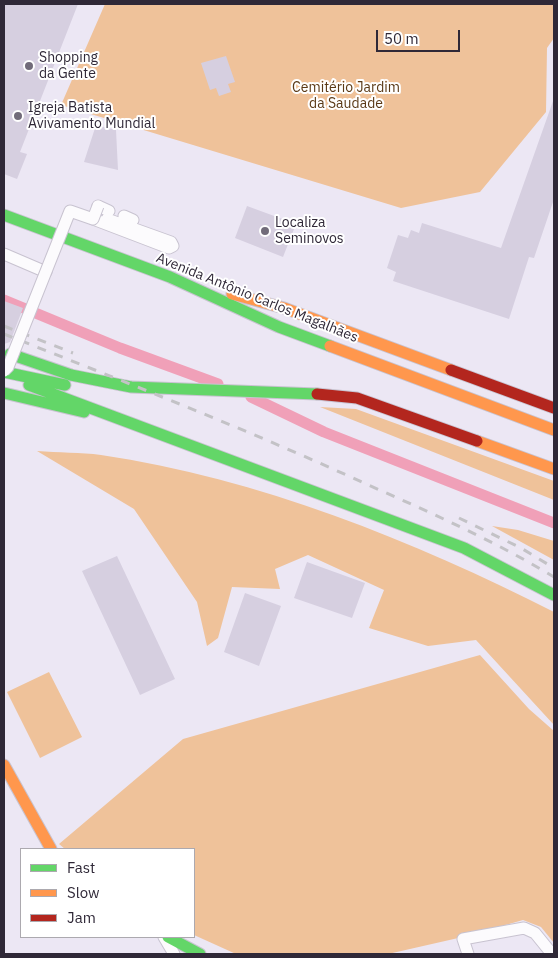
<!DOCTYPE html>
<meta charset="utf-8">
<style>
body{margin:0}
#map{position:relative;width:558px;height:958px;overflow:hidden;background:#ece7f4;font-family:"IBM Plex Sans",sans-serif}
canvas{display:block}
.frame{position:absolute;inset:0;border:5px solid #2f2837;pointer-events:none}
.legend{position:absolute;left:20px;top:848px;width:175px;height:90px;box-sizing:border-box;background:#fff;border:1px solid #aca9af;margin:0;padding:6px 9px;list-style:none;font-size:15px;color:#2f2837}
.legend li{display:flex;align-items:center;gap:10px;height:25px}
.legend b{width:25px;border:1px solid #aca9af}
.scale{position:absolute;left:376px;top:30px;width:84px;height:22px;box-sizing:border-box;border:2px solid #2f2837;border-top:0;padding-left:6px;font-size:15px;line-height:18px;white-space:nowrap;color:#2f2837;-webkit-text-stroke:4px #fff;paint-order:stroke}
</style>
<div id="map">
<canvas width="558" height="958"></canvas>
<div class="frame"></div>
<ul class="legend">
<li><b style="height:6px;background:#63d668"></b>Fast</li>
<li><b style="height:6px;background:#ff974d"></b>Slow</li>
<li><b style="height:6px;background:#b3261e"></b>Jam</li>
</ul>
<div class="scale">50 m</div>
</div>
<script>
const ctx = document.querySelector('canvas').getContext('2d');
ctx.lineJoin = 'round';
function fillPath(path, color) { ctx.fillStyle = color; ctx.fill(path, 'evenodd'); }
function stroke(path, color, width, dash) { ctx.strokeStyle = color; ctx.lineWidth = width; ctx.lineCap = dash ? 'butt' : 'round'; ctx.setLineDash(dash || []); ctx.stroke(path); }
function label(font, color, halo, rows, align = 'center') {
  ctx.font = font + ' "IBM Plex Sans",sans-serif'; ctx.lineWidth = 4; ctx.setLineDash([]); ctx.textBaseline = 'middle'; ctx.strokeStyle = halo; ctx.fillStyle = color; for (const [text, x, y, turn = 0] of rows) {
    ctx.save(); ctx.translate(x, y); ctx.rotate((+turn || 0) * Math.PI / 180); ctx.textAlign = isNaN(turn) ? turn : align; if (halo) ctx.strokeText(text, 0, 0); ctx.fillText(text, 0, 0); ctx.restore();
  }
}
fillPath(new Path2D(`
 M 105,4 L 554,4 L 554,38 L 547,48 L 546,112 L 480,192 L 401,208 L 61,105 Z
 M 320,407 L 356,409 L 554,481 L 554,500 Z
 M 37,451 C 58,453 81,452 101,455 C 258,478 414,541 554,612 L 554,725 L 476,640 L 428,646 L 369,628 L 384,590 L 308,555 L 275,569 L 280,589 L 232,587 L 218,638 L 207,646 L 197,602 L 134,509 Z
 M 492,526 L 518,530 L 554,541 L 554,560 Z
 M 480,655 L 529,709 L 554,731 L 554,943 L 541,927 L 523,920 L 467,936 L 388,954 L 236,954 L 194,935 L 194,849 L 65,849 L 59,844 L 183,739 Z
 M 49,672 L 82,737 L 40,758 L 7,692 Z`), '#efc29a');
stroke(new Path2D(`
 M 4,300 L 120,348 L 218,384
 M 251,397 L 324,432 L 554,523`), '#f0a0b8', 11);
fillPath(new Path2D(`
 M 4,4 L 78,4 L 20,152 L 27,154 L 17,179 L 4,174 Z
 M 226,56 L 235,82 L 228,84 L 231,92 L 219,96 L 216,88 L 210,90 L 201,63 Z
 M 553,101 L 554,199 L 534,258 L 529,257 L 509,319 L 393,281 L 396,272 L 387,268 L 398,235 L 408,238 L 411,230 L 419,233 L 422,223 L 501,248 Z
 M 96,125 L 116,130 L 118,170 L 84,162 Z
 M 247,206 L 296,224 L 283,257 L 235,238 Z
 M 4,301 L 23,308 L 10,342 L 4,344 Z
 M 117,556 L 175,679 L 140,695 L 82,571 Z
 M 307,562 L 365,583 L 352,618 L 294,598 Z
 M 245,593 L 281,606 L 259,666 L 224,652 Z`), '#d6cfe0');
const street = new Path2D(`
 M 98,206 L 109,211
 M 124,216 L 133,220
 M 93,219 L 169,248 L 173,246 L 171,242 L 107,219
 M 4,254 L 46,272
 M 164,937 L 174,954
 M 468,954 L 463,939 L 524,928 L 535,933 L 552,954`);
const fast = new Path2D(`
 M 4,215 L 170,277 L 279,327 L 330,346
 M 10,354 L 71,375 L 131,387 L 317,394
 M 4,372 L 65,385
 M 29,385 L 464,548 L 554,595
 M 4,393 L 84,412
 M 168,937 L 200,954`);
const slow = new Path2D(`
 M 232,294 L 284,308 L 451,370
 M 330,346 L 554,430
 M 477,441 L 554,469
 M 4,765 L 51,849`);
const jam = new Path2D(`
 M 451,370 L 554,408
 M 317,394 L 357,398 L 477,441`);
stroke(street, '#c8c3d0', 13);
stroke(fast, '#c8c3d0', 13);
stroke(slow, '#c8c3d0', 13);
stroke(jam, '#c8c3d0', 13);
stroke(street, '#fcfbfd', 11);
stroke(fast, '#63d668', 11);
stroke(slow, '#ff974d', 11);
stroke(jam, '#b3261e', 11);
stroke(new Path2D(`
 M 4,326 L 73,353
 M 4,334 C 125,382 246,429 364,483 C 429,512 493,540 554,577
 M 459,518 L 521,548 L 554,568`), '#c3c2c6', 3, [9, 9]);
const streetBridge = new Path2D(`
 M 4,371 L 8,367 L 70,211 L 93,219 L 98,206`);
stroke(streetBridge, '#c8c3d0', 13, []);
stroke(streetBridge, '#fcfbfd', 11);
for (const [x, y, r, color] of [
 [29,66,5,"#716b79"],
 [18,116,5,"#716b79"],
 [265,231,5,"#716b79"]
]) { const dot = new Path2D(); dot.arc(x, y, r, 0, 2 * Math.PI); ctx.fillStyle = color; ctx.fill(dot); stroke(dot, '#fff', 2); }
label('14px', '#2f2837', '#fff', [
 ["Shopping",39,58],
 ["da Gente",39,74],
 ["Igreja Batista",28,108],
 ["Avivamento Mundial",28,124],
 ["Localiza",275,223],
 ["Seminovos",275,239]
], 'left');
label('14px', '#5a3916', '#fff', [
 ["Cemitério Jardim",346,88],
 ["da Saudade",346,104]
]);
label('14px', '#2f2837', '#fff', [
 ["Avenida Antônio Carlos Magalhães",257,298,22]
]);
</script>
